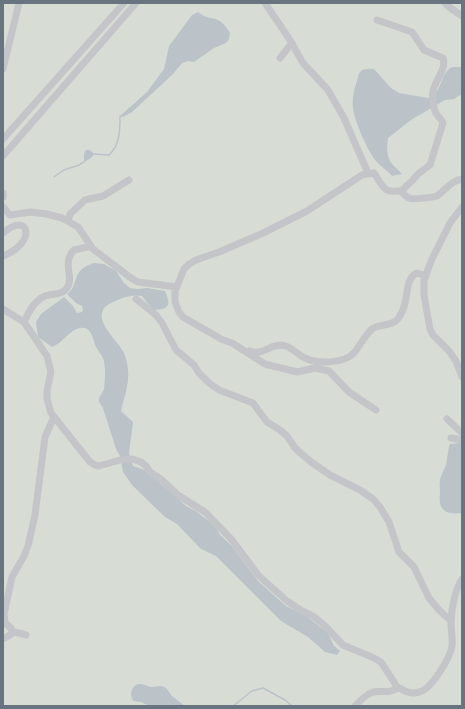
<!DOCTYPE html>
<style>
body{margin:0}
#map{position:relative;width:465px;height:709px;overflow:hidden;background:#f6f6f4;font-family:"Nunito Sans",sans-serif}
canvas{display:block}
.frame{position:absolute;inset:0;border:4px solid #697481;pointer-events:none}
</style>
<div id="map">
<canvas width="465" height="709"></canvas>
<div class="frame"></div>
</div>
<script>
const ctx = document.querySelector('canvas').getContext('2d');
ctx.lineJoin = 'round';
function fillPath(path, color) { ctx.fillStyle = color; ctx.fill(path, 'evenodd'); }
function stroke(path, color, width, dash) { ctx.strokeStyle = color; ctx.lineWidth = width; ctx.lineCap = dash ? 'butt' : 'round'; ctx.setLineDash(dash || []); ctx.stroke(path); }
fillPath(new Path2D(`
 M 3,3 L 462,3 L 462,706 L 3,706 Z`), '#d7ddd5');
fillPath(new Path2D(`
 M 198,12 C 211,23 218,12 230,33 L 229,39 L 226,43 L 214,48 L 194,62 L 188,61 L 182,63 L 173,74 L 132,112 L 123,117 L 120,116 L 147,92 L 164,69 L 169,46 L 192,15 Z
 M 452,67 L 462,67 L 462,94 L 454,99 L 445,100 L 411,120 L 388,138 C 387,147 386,156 392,164 C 395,168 399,170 402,174 L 392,176 C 387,170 381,167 376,161 C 368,152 354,120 353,108 C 352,99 354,89 357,81 C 359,70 362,68 374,69 L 391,88 L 399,93 L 428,98 C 443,93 439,74 452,67 Z
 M 86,150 L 90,150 L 94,154 L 91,158 L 84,162 L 84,154 Z
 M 94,263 L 104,264 L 116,271 L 124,283 L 130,288 L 138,289 L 147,288 L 165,291 C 171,306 170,309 153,310 L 142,296 C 129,295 124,297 113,302 C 86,314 115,337 123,351 C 125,354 126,359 127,363 C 131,379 125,395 121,411 L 133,422 L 129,453 L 133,466 L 145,470 L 186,506 L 196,511 L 216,527 L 220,535 L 232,546 L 258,581 L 286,606 L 306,616 L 328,633 L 334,646 L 340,651 L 337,655 L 325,652 L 308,637 L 281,621 L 216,556 L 201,549 L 177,524 L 165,517 L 132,485 L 123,472 L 120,456 L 116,449 L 103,408 C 102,406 99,403 99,400 C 99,396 103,392 104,389 C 105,380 106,366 103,358 C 101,354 98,351 96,347 C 93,340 92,326 80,328 C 69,330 63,343 52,347 L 38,337 L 36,322 L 41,314 L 64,297 L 73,306 L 77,313 L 82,312 L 83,309 L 82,306 L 76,303 L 67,294 C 80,285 70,270 94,263 Z
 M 460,443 L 462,445 L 462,513 C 445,515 438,510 440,493 C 440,488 439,484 440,480 C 441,475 444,470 446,465 C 447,459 448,452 449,446 L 450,444 Z
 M 138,684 L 142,684 L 151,687 L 162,686 L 166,688 L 172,696 L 185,706 L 149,706 L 141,702 L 133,701 C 130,694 130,688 138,684 Z`), '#bbc3c8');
stroke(new Path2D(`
 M 94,154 L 109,155 C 120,145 120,130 120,116
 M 54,177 L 64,170 L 79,165 L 84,162
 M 233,706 L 252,691 L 263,688 L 285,700 L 292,706`), '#bbc3c8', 1.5);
stroke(new Path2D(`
 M 265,3 L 290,40 L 303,63 L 328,90 L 344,118 L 368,173
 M 445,3 L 449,7 L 462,16
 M 377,20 L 412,32 L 424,50 L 443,58 C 447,69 435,80 433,91 C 432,96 433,108 436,113 C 438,117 441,118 443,123 L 430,165 L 418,174 L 413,180 L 401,191
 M 280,58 L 292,43
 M 3,69 L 19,3
 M 3,139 L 124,3
 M 3,156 L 136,3
 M 3,193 L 3,197
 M 3,207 L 10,215 L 30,212 L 47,214 L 62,218 L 78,227 L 93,249 L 131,278 L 138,282 L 177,287
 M 462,207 L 450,223 L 432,259 L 424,280 L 424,295 L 430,329 L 433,335 L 449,351 L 456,361 L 462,377
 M 68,221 L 70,214 L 85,200 L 103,196 L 129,180
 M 3,233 C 30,210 37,243 3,256
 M 136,299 L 156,315 L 162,323 L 176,350 L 194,365 L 199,373 L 209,383 L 219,390 L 253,403 L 267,422 L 280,430 L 287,436 L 295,448 L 311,462 L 330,475 L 360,490 L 373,499 L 380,507 L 389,522 L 399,552 L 414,567 L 429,598 L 439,610 L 451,621
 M 3,309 L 24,322 L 47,356 L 51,372 L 47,391 L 47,399 L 51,413 L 90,462 L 95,465 L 99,466 L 120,460 L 132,459 L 141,462 L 146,466 L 150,472 L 162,480 L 178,495 L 205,512 L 232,540 L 259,576 L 287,601 L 302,611 L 313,616 L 324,625 L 343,645 L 372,657 L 381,662 L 394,682 L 396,686 L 396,689 C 388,694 381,690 373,692 C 366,694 360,701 355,706
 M 24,322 C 29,312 34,301 45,296 C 53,293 61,296 67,288 C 75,277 61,264 74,250 L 91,246
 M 250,351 C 262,356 269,345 281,345 C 292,346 296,354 305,358 C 318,364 343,364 354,353 C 359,347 366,334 372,329 C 380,323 394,327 399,317 C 402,313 404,308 405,303 C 408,293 406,278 417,273 L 426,276
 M 376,410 L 349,392 L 329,371 L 315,368 L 297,372 L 265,364 L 232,343 L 221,339 L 183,317 L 179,312 L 175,302 L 175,291 L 184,269 L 189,264 L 196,260 L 219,252 L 261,234 L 307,211 L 362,175 L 374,173 C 378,178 381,187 387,190 C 391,192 395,191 399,191 C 404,192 405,197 409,198 C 412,200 434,197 437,196 C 446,190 450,181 462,179
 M 447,419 L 462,433
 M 451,438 L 462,440
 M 12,633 L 11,628 L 5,623 L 4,614 L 12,577 L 24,556 L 28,546 L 35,515 L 45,437 L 54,417
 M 3,639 L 15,632 L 26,635
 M 396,686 C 404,691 411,695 419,692 C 431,690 450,658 452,646 C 453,639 451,631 451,624 C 451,612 455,589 462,579`), '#c3c5c8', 7);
</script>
